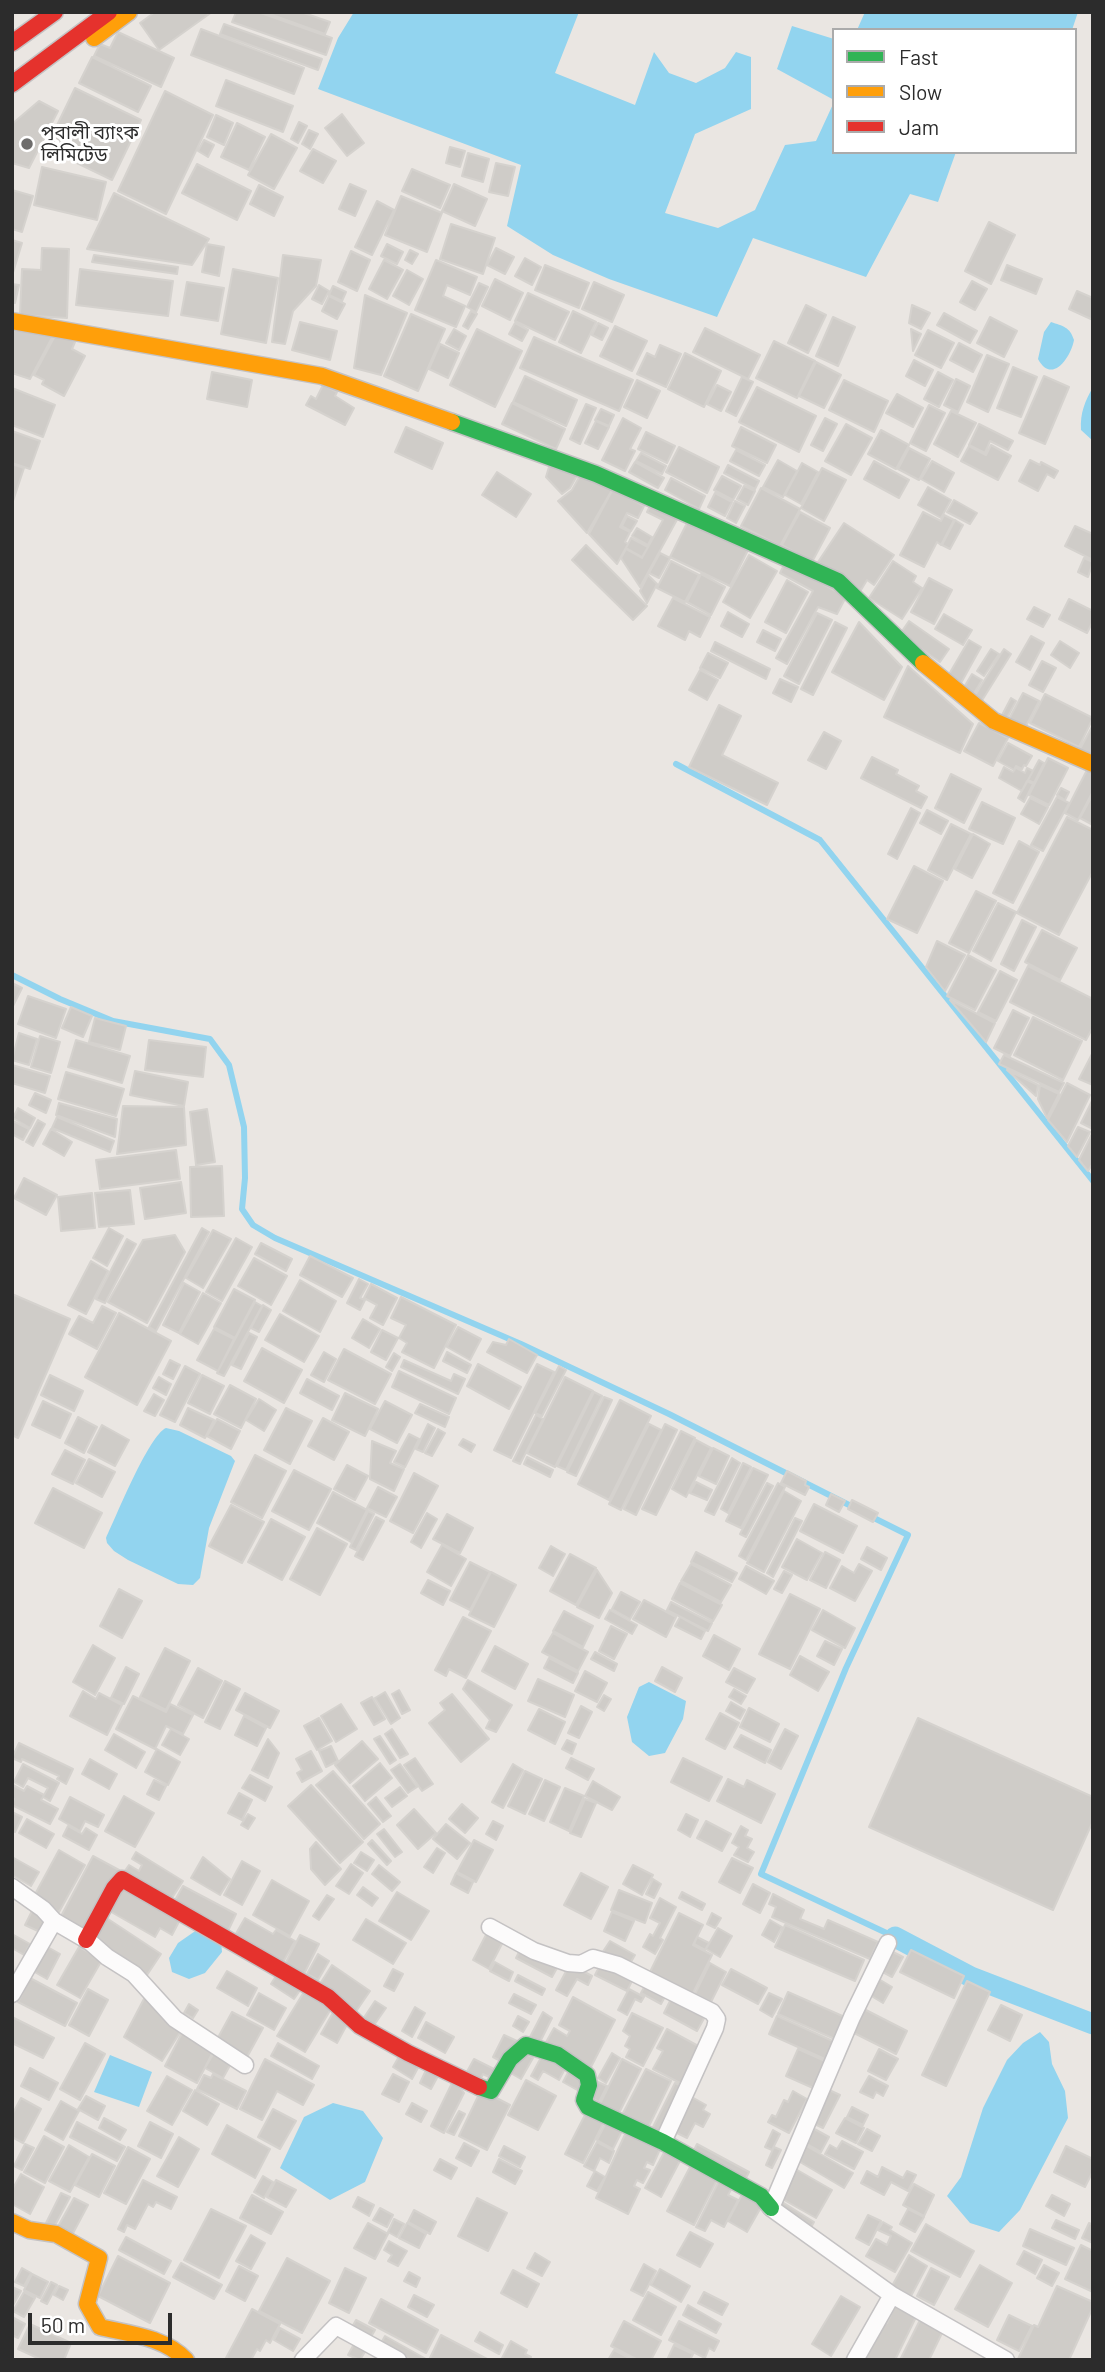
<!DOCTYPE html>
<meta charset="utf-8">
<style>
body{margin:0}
#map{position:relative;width:1105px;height:2372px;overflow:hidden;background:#eae6e2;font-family:Barlow,sans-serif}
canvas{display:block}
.frame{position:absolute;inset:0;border:14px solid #2c2c2c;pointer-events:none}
.legend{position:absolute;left:832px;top:28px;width:245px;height:126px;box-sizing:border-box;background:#fff;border:2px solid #ababab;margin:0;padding:9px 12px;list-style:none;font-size:21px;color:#2c2c2c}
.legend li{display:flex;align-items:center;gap:14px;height:35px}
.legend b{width:35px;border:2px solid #ababab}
.scale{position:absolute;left:28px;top:2313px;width:144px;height:32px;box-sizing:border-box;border:4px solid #2c2c2c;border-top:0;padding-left:9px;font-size:21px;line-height:24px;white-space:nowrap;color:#2c2c2c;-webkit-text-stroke:5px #fff;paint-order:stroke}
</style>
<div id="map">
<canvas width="1105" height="2372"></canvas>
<div class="frame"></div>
<ul class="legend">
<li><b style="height:9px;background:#30b455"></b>Fast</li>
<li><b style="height:9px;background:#ff9f0a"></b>Slow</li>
<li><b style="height:9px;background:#e5322d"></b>Jam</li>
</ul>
<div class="scale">50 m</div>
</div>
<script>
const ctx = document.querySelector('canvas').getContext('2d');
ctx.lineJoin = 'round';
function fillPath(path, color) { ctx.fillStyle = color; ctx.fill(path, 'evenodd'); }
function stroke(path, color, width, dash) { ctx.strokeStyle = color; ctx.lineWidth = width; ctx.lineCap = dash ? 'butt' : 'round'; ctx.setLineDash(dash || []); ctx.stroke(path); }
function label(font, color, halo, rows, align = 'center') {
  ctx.font = font + ' Barlow,"Noto Sans Bengali",sans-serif'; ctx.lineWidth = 6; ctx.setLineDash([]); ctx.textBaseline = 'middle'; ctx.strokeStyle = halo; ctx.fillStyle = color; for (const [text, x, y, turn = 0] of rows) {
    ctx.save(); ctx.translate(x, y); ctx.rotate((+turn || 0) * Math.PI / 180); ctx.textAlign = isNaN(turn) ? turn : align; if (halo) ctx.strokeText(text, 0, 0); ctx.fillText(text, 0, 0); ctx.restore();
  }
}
fillPath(new Path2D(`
 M 354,12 L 579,12 L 555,73 L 635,105 L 654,52 L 669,73 L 696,83 L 725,68 L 736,52 L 751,57 L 751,109 L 695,134 L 665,213 L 718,228 L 755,210 L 785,145 L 816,141 L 834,102 L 834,152 L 956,152 L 938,202 L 910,194 L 866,277 L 753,238 L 717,317 L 609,279 L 553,255 L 507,226 L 521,165 L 318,89 L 338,38 Z
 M 865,12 L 1078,12 L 1072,30 L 857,30 Z
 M 792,26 L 834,39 L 834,100 L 777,69 Z
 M 1051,322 C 1063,326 1070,327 1074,340 C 1071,357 1052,385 1038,359 L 1044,332 Z
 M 1093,387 L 1093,441 L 1081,430 C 1080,413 1085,401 1093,387 Z
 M 166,1428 L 179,1431 L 231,1456 L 235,1461 L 209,1528 L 200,1578 L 193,1585 L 178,1584 L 128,1560 L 114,1551 L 107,1543 L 106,1538 C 116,1517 149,1435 166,1428 Z
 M 649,1682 L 686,1701 L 683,1719 L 665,1753 L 649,1756 L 632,1742 L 627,1717 L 639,1687 Z
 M 201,1927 L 221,1941 L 222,1952 L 205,1973 L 189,1979 L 172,1972 L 169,1958 L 178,1943 Z
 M 1040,2032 L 1049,2042 L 1052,2064 L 1065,2091 L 1068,2118 L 1020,2210 L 999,2232 L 970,2223 L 947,2196 L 961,2177 L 983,2108 L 1007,2060 L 1023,2043 Z
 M 110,2055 L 152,2072 L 139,2107 L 94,2092 Z
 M 333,2103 L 363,2111 L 383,2138 L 365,2182 L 330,2200 L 280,2168 L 304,2117 Z`), '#92d4ef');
stroke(new Path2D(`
 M 676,764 L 820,840 L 1093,1181
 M 12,975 L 60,999 L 113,1021 L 210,1039 L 229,1065 L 244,1127 L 245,1178 L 242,1209 L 253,1225 L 275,1238 L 521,1344 L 669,1414 L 855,1508
 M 868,1515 L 908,1535 L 846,1668 L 761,1874 L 895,1937`), '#92d4ef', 6);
stroke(new Path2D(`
 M 895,1937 L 971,1977 L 1093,2024`), '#92d4ef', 21);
const building = new Path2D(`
 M 155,12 L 212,12 L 159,50 L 140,23 Z
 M 236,12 L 258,12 L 332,38 L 326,55 L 232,22 Z
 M 264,12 L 301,12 L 330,22 L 325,34 Z
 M 224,24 L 322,59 L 318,70 L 220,34 Z
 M 201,29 L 304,68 L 294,94 L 191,55 Z
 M 118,32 L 174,58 L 161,87 L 94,56 L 100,44 L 110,48 Z
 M 92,57 L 151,86 L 138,112 L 79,83 Z
 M 226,80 L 293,106 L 283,132 L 216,106 Z
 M 75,88 L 141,120 L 112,180 L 46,148 Z
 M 165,91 L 213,115 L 166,214 L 118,191 Z
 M 39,101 L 58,111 L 29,168 L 12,163 L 12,124 Z
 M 342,114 L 364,143 L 347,156 L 325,128 Z
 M 216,115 L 233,123 L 224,145 L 207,137 Z
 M 299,122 L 307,126 L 298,143 L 291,139 Z
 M 237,123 L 265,137 L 249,170 L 221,157 Z
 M 309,130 L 318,134 L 310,149 L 302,144 Z
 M 271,134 L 297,148 L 274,189 L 248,175 Z
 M 204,140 L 214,145 L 208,157 L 198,151 Z
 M 450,147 L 465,151 L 460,167 L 446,163 Z
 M 313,149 L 336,161 L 323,183 L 300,171 Z
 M 468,153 L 489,159 L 483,182 L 462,176 Z
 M 496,163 L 515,167 L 508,196 L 489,192 Z
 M 197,164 L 251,191 L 237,220 L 182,193 Z
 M 42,167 L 106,182 L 97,220 L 34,205 Z
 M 412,169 L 450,185 L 440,208 L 402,191 Z
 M 350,184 L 366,191 L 355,216 L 339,209 Z
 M 454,184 L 487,199 L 475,226 L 442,211 Z
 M 259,185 L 283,197 L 274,216 L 250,204 Z
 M 12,190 L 33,196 L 22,232 L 12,229 Z
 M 114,193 L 209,239 L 192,265 L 87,249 Z
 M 401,196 L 442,213 L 427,252 L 385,235 Z
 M 377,201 L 394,210 L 372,255 L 355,247 Z
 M 989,222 L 1015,235 L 991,284 L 965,271 Z
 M 451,224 L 495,238 L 483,274 L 440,259 Z
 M 12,240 L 22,243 L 12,276 Z
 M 207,244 L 224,247 L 219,276 L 202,272 Z
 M 387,244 L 403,252 L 397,264 L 381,256 Z
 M 42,248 L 69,249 L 67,318 L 20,315 L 22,269 L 41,270 Z
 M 496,248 L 514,257 L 505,274 L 487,265 Z
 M 410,250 L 418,254 L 412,264 L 405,260 Z
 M 351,251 L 370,260 L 357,291 L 338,282 Z
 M 94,255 L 178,267 L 177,274 L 92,262 Z
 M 283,255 L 321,260 L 316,286 L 293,311 L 285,344 L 272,342 Z
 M 525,258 L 541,267 L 532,285 L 515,276 Z
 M 384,260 L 403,270 L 387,299 L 369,289 Z
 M 436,260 L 477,277 L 470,295 L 447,285 L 443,296 L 465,306 L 456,327 L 415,310 Z
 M 545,265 L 589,283 L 579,308 L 535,290 Z
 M 1007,265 L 1042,279 L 1036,294 L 1001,280 Z
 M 80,269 L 173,281 L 168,316 L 76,305 Z
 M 233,269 L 278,278 L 266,343 L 221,334 Z
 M 407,270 L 423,279 L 409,305 L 393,296 Z
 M 495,279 L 523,293 L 510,320 L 482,306 Z
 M 972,281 L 987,289 L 975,310 L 960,302 Z
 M 187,282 L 224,288 L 218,321 L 181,315 Z
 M 594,282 L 624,295 L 612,322 L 582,309 Z
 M 479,283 L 488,287 L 476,312 L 467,307 Z
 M 12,284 L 19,285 L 15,303 L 12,302 Z
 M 319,285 L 329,291 L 322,304 L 312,299 Z
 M 333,286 L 346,292 L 342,301 L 329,295 Z
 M 1077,291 L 1093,298 L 1093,320 L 1069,309 Z
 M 528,293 L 569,312 L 555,340 L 515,321 Z
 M 365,295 L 407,313 L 381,375 L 354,368 Z
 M 329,296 L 345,304 L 337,319 L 322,311 Z
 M 806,305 L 826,315 L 808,353 L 788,343 Z
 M 912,305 L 930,313 L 921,329 L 909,323 Z
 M 471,311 L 477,314 L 468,329 L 463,326 Z
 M 573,311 L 596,322 L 581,353 L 559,342 Z
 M 944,313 L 977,331 L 970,343 L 937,325 Z
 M 411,314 L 445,329 L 418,391 L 384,376 Z
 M 833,317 L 855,327 L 838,366 L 816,356 Z
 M 990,317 L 1017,331 L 1004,357 L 977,343 Z
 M 300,322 L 337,331 L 330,360 L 292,350 Z
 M 515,323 L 528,330 L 522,341 L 509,334 Z
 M 598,323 L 608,328 L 602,340 L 592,335 Z
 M 615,326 L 647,341 L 632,371 L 600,356 Z
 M 705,328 L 760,355 L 748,379 L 693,352 Z
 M 454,329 L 466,336 L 459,350 L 446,343 Z
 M 477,329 L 522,351 L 495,407 L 450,385 Z
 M 911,329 L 921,334 L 913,351 Z
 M 12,330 L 55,332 L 30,379 L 12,373 Z
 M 928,330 L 954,343 L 941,368 L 915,355 Z
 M 57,332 L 75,342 L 72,349 L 85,356 L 64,396 L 42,384 L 44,380 L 34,375 Z
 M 534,337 L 633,380 L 619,411 L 520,368 Z
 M 774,341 L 815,361 L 797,398 L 756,378 Z
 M 959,343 L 982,355 L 973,372 L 950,360 Z
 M 440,344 L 459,353 L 448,378 L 429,369 Z
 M 660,345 L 681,354 L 666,387 L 637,374 L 647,353 L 655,357 Z
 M 685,353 L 721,371 L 704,407 L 668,389 Z
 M 987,355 L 1009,364 L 988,412 L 967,402 Z
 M 914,360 L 933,370 L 925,386 L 906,376 Z
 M 816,362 L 841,375 L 824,408 L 799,396 Z
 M 1013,367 L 1037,377 L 1021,417 L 997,408 Z
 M 212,372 L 252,380 L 247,407 L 207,399 Z
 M 938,372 L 953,380 L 939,407 L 924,399 Z
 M 525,376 L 577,400 L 566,426 L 513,402 Z
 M 1044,376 L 1069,387 L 1045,444 L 1019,433 Z
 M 742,377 L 753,382 L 736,416 L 726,411 Z
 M 956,379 L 970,386 L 958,412 L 944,405 Z
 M 637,380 L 660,391 L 647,418 L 624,407 Z
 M 844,380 L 888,401 L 874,432 L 829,410 Z
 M 323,385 L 337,392 L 335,396 L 354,408 L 345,425 L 306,405 L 311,396 L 316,399 Z
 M 717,385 L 731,392 L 721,411 L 707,404 Z
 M 757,387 L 816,416 L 799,452 L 739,422 Z
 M 12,388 L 55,405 L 43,437 L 12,425 Z
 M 897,394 L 923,408 L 913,427 L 886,413 Z
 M 512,403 L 565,429 L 556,449 L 502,424 Z
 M 586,404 L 596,408 L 580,444 L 570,439 Z
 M 929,405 L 945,413 L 926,451 L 910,443 Z
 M 601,409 L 614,415 L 609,426 L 595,420 Z
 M 951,411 L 976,423 L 958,457 L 934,444 Z
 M 623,418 L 641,428 L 630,449 L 635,451 L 625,471 L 602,460 Z
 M 825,418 L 837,424 L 823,451 L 811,445 Z
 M 596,421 L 609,427 L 598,449 L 585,443 Z
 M 846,424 L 872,438 L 851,475 L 825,461 Z
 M 979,424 L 1013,441 L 1008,450 L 990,441 L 985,453 L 969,445 Z
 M 406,427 L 443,443 L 432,469 L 395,452 Z
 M 741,427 L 776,445 L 767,463 L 732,446 Z
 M 881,430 L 909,445 L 896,469 L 868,454 Z
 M 12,431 L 40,441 L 30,469 L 12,463 Z
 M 646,432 L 675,446 L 667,463 L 638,449 Z
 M 991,445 L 1011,456 L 998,480 L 961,461 L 969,446 L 986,455 Z
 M 679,447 L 719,467 L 707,493 L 666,472 Z
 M 909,448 L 930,459 L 919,480 L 898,469 Z
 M 736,450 L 765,465 L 759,476 L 730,461 Z
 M 641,453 L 666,466 L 662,474 L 636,461 Z
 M 551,460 L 578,474 L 570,488 L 562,494 L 546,477 Z
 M 778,460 L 797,471 L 783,497 L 763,487 Z
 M 1030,460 L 1040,465 L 1041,462 L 1058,471 L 1054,478 L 1047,474 L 1038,491 L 1019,481 Z
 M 874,461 L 909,480 L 899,498 L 864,479 Z
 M 932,461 L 954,473 L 944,492 L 921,479 Z
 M 635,462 L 664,478 L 658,488 L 629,472 Z
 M 802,463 L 818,472 L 801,504 L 785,495 Z
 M 12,464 L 24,468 L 12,504 Z
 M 728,465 L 759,481 L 755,489 L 724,473 Z
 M 822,468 L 846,480 L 824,521 L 801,508 Z
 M 497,472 L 531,494 L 516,517 L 482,495 Z
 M 582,472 L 612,490 L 587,533 L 558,501 L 572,490 Z
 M 722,476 L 741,486 L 733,500 L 714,490 Z
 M 671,478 L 705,496 L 699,509 L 665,490 Z
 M 744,486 L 755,491 L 748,505 L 737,499 Z
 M 928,487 L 951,500 L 941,518 L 918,505 Z
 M 761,488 L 800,509 L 780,546 L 741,526 Z
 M 613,489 L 644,506 L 638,518 L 627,513 L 620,527 L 630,532 L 625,542 L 628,544 L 617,564 L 589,534 Z
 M 715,493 L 732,502 L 725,516 L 708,507 Z
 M 954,500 L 977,513 L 970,524 L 947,512 Z
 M 735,501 L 745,506 L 736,523 L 727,518 Z
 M 652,502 L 679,516 L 640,587 L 621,558 L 626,549 L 642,558 L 663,520 L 647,512 Z
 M 800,512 L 830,528 L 812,562 L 782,545 Z
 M 923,512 L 941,521 L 944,515 L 954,520 L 941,545 L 937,542 L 924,567 L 900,555 Z
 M 627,516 L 637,521 L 631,531 L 622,526 Z
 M 955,520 L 963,525 L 950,549 L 942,545 Z
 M 688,521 L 748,550 L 730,586 L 670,557 Z
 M 844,523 L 894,555 L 874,585 L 867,580 L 861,590 L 818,562 Z
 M 1075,526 L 1093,534 L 1093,560 L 1065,546 Z
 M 637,528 L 652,537 L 648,545 L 632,536 Z
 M 631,538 L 648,547 L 642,557 L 626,548 Z
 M 586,545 L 647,606 L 633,620 L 572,560 Z
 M 660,553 L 670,558 L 659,578 L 649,573 Z
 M 749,555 L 777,571 L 750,618 L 723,602 Z
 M 1084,558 L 1093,562 L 1088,577 L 1078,572 Z
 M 671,561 L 699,575 L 685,602 L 657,588 Z
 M 893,561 L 916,576 L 913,582 L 922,588 L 902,619 L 869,598 Z
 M 785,563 L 846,597 L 837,614 L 818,607 L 787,664 L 776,658 L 813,591 L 780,573 Z
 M 701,574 L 725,587 L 711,615 L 687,602 Z
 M 648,575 L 657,584 L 647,603 L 640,591 Z
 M 929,578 L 952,590 L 934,624 L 911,612 Z
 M 787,580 L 808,592 L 786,633 L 765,622 Z
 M 673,598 L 710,617 L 700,637 L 689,631 L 685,640 L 658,626 Z
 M 1069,599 L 1093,611 L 1093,621 L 1087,633 L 1059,619 Z
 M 1034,607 L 1050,615 L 1043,627 L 1027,619 Z
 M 728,612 L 749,624 L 742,637 L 721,626 Z
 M 817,613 L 832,620 L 799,684 L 784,676 Z
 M 944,614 L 972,630 L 963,645 L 935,629 Z
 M 909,621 L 949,649 L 940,662 L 900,634 Z
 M 835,622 L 847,628 L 813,695 L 801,689 Z
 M 859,622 L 902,667 L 884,700 L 832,672 Z
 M 763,630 L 781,639 L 775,651 L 757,642 Z
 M 1031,636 L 1044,643 L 1030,670 L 1016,662 Z
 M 969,640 L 981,647 L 961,683 L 948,676 Z
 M 1060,641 L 1079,653 L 1070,668 L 1051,655 Z
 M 715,642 L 770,669 L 766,679 L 711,651 Z
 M 991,649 L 999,654 L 984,676 L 977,671 Z
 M 1004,649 L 1011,654 L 981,702 L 974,697 Z
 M 708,653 L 728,663 L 720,678 L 700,668 Z
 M 1042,661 L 1056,668 L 1043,692 L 1029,685 Z
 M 908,666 L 973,724 L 960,753 L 884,717 Z
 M 700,670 L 718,680 L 707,700 L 689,690 Z
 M 972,674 L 982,680 L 973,695 L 963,689 Z
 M 780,679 L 798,687 L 791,702 L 773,693 Z
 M 1023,693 L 1039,701 L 1024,730 L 1008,721 Z
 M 1045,694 L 1093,718 L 1079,747 L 1030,723 Z
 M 1011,698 L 1016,701 L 1006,720 L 1001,717 Z
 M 719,705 L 741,716 L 722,755 L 778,783 L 767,805 L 689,767 Z
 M 979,723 L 1008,738 L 993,766 L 964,751 Z
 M 1093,725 L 1093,756 L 1080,749 Z
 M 824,732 L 841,741 L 826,769 L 808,760 Z
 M 1008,743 L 1032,756 L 1026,766 L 1024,765 L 1022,769 L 1016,766 L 1014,770 L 998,761 Z
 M 872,757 L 898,770 L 896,774 L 919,786 L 916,791 L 927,797 L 921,808 L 861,778 Z
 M 1048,758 L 1068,768 L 1049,805 L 1029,795 Z
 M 1039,760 L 1044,763 L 1034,783 L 1028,780 Z
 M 1004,767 L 1013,772 L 1016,768 L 1025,773 L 1027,768 L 1033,771 L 1022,791 L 999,778 Z
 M 1087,770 L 1093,772 L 1093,791 L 1078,820 L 1065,813 Z
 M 951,774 L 981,789 L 964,823 L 935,808 Z
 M 1027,781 L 1033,784 L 1024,802 L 1018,798 Z
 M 1061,788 L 1069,792 L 1065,800 L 1057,795 Z
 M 1093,794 L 1093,825 L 1080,818 Z
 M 1057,797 L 1069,803 L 1043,851 L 1031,845 Z
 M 1030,798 L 1048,807 L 1039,824 L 1021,814 Z
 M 982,802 L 1015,818 L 1003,844 L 969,829 Z
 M 911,808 L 920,813 L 897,859 L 888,854 Z
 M 927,810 L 948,821 L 941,834 L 920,823 Z
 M 1067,817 L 1093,830 L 1093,871 L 1059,935 L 1017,913 Z
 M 951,824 L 971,834 L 947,880 L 928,870 Z
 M 973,834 L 990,844 L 972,878 L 955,869 Z
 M 1019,841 L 1039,852 L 1013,903 L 993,893 Z
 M 914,866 L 943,881 L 917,933 L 887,919 Z
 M 976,891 L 996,901 L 969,953 L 949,943 Z
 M 998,903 L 1016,912 L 991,961 L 973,951 Z
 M 1022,920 L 1036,927 L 1014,971 L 1001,964 Z
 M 1042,930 L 1077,948 L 1060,980 L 1025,962 Z
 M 937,941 L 965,955 L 945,991 L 926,967 Z
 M 968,955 L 996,970 L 975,1010 L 947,996 Z
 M 1028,966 L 1093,999 L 1093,1027 L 1086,1040 L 1010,1002 Z
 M 1000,971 L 1017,980 L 996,1021 L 978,1012 Z
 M 12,983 L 22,988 L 12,1008 Z
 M 28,996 L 66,1009 L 56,1038 L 18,1024 Z
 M 950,1000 L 995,1023 L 986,1042 Z
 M 71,1007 L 92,1016 L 83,1037 L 62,1028 Z
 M 1013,1010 L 1029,1018 L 1010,1056 L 994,1048 Z
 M 1033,1017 L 1082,1041 L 1063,1080 L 1014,1055 Z
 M 95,1018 L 126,1026 L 120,1050 L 89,1042 Z
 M 19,1033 L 37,1039 L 29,1065 L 12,1060 Z
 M 40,1036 L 60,1042 L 51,1073 L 31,1067 Z
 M 76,1040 L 130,1056 L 122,1083 L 68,1067 Z
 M 149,1040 L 206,1047 L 203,1077 L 145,1070 Z
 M 1093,1052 L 1093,1085 L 1079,1079 Z
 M 1004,1055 L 1064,1083 L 1059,1092 L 999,1064 Z
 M 12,1065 L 50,1076 L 45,1093 L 12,1083 Z
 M 1007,1070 L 1038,1085 L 1036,1096 Z
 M 135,1071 L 188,1082 L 184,1106 L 130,1095 Z
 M 66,1072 L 124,1089 L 116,1116 L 58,1099 Z
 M 1067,1083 L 1090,1095 L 1067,1142 L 1048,1120 Z
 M 1040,1085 L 1059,1094 L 1047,1118 L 1038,1099 Z
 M 35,1093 L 51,1100 L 46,1113 L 29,1105 Z
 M 1093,1099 L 1093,1129 L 1081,1123 Z
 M 59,1103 L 117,1119 L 115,1137 L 56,1115 Z
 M 123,1106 L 184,1107 L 186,1145 L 117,1154 Z
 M 18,1108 L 35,1118 L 30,1128 L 13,1118 Z
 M 207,1109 L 215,1162 L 196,1165 L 190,1112 Z
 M 57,1117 L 114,1141 L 110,1152 L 52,1128 Z
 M 38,1120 L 45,1124 L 33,1146 L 26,1142 Z
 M 13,1121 L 29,1129 L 23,1140 L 12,1134 Z
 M 1078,1127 L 1090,1132 L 1077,1157 L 1068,1146 Z
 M 51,1129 L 72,1142 L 64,1156 L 43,1144 Z
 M 1093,1132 L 1093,1163 L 1088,1171 L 1079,1160 Z
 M 176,1150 L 180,1179 L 100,1189 L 96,1160 Z
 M 222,1166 L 224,1216 L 191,1217 L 190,1167 Z
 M 24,1178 L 57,1195 L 46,1215 L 14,1198 Z
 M 181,1182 L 186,1213 L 145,1219 L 140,1188 Z
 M 130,1190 L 134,1224 L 99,1227 L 95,1193 Z
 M 92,1193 L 95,1228 L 61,1231 L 58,1197 Z
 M 109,1228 L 123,1236 L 107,1266 L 93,1258 Z
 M 202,1228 L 209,1232 L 156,1331 L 149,1327 Z
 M 213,1230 L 231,1239 L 203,1288 L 186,1278 Z
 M 175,1235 L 185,1252 L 147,1323 L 108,1302 L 143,1240 Z
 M 236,1238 L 252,1247 L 222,1301 L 206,1292 Z
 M 127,1239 L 136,1244 L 105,1303 L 96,1299 Z
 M 261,1243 L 292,1259 L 286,1271 L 255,1254 Z
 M 310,1256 L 353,1278 L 342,1297 L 300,1275 Z
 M 254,1258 L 287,1276 L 271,1305 L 238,1286 Z
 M 91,1261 L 108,1271 L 86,1314 L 68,1305 Z
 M 359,1279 L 368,1284 L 360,1298 L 365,1300 L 360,1310 L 347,1303 Z
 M 300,1280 L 336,1301 L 320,1332 L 283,1311 Z
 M 184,1283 L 200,1292 L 179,1333 L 163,1325 Z
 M 371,1284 L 397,1298 L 383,1325 L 370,1318 L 377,1305 L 364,1298 Z
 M 234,1289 L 255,1300 L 235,1338 L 214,1327 Z
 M 203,1293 L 221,1303 L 198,1344 L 180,1334 Z
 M 12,1294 L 70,1319 L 18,1438 L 12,1435 Z
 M 401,1297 L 456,1325 L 434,1368 L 402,1352 L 407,1343 L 399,1338 L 406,1325 L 391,1318 Z
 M 255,1302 L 262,1306 L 224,1376 L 217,1373 Z
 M 263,1305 L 271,1310 L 259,1332 L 251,1328 Z
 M 102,1306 L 116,1313 L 97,1349 L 69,1334 L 79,1316 L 93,1323 Z
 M 119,1313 L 171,1341 L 137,1405 L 85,1377 Z
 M 280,1314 L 319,1336 L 304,1362 L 265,1340 Z
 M 363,1319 L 380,1329 L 369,1348 L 352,1338 Z
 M 458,1327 L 481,1339 L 470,1360 L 447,1347 Z
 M 214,1329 L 234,1339 L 218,1371 L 197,1360 Z
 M 382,1330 L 398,1338 L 386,1360 L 371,1352 Z
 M 249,1333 L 257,1337 L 241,1369 L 232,1365 Z
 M 509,1339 L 537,1355 L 527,1373 L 487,1352 L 493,1342 L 506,1345 Z
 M 262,1348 L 302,1370 L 284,1403 L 244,1381 Z
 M 344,1349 L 391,1374 L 375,1404 L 328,1380 Z
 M 324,1352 L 336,1359 L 324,1382 L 311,1375 Z
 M 447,1352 L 471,1365 L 467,1373 L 443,1361 Z
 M 394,1353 L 400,1357 L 392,1371 L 386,1367 Z
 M 170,1360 L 180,1365 L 173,1379 L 163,1374 Z
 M 404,1360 L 451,1381 L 454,1374 L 465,1379 L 458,1394 L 401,1367 Z
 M 478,1364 L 521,1387 L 509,1409 L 467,1386 Z
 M 537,1364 L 554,1372 L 511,1458 L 494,1450 Z
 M 185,1366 L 200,1374 L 175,1422 L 160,1415 Z
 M 559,1366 L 566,1370 L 542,1416 L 535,1413 Z
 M 399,1371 L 456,1398 L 449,1414 L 392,1387 Z
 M 50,1375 L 83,1391 L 74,1411 L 41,1395 Z
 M 202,1375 L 224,1386 L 210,1414 L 188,1403 Z
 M 159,1377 L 171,1384 L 166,1395 L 153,1388 Z
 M 565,1377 L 593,1391 L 555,1467 L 527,1453 Z
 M 307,1379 L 339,1396 L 332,1410 L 300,1393 Z
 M 230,1385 L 256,1399 L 241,1428 L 214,1414 Z
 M 594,1392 L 602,1396 L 566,1470 L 557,1466 Z
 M 345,1393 L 378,1409 L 365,1436 L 332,1420 Z
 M 154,1394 L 164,1400 L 155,1416 L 144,1411 Z
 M 604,1397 L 612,1400 L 576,1476 L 567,1472 Z
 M 259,1399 L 276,1410 L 264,1431 L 246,1420 Z
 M 620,1400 L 651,1416 L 609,1500 L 578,1484 Z
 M 43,1401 L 71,1414 L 60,1438 L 32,1425 Z
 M 385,1401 L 412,1415 L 397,1443 L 370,1429 Z
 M 420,1404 L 449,1417 L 445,1427 L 415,1413 Z
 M 188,1408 L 214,1420 L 205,1438 L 180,1425 Z
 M 286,1408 L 312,1421 L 290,1464 L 264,1450 Z
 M 536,1415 L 543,1419 L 520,1464 L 513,1461 Z
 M 78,1417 L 97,1427 L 84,1453 L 65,1443 Z
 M 323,1418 L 349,1432 L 334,1460 L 308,1446 Z
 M 217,1419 L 240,1431 L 231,1449 L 207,1436 Z
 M 428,1424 L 435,1428 L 423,1452 L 416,1449 Z
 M 649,1424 L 661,1430 L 621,1510 L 609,1504 Z
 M 665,1424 L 677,1430 L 636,1515 L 624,1509 Z
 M 102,1425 L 129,1440 L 115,1466 L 88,1452 Z
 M 438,1429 L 445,1433 L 432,1456 L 425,1453 Z
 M 681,1431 L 695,1438 L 656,1515 L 642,1509 Z
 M 409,1434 L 419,1439 L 405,1467 L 394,1462 Z
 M 463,1439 L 475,1445 L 471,1452 L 459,1445 Z
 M 696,1440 L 711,1448 L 686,1497 L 672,1489 Z
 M 372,1441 L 396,1451 L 390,1463 L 404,1469 L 394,1491 L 370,1479 Z
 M 713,1448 L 729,1456 L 716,1484 L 699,1476 Z
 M 65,1450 L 85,1460 L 73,1484 L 52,1474 Z
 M 255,1455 L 286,1471 L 262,1518 L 231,1502 Z
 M 527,1457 L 553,1470 L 550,1477 L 524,1464 Z
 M 732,1458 L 740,1463 L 714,1515 L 705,1511 Z
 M 89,1459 L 115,1472 L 102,1497 L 76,1483 Z
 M 743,1463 L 751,1467 L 728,1513 L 721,1509 Z
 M 347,1465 L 368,1476 L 355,1500 L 334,1489 Z
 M 753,1468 L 768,1475 L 741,1528 L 726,1521 Z
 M 294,1470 L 331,1489 L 309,1530 L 272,1511 Z
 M 787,1471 L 806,1481 L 805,1485 L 809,1487 L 805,1495 L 781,1483 Z
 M 414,1473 L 438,1486 L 413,1533 L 390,1521 Z
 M 696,1482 L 712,1490 L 707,1500 L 690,1493 Z
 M 767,1483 L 773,1486 L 746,1537 L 740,1534 Z
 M 778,1483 L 785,1487 L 746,1560 L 739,1556 Z
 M 378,1487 L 397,1497 L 386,1517 L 367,1508 Z
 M 53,1488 L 102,1513 L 84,1548 L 35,1523 Z
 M 784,1491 L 801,1501 L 764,1572 L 747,1563 Z
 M 333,1492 L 367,1510 L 351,1542 L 317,1523 Z
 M 831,1494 L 845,1501 L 839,1512 L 826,1505 Z
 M 852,1500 L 878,1513 L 873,1522 L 848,1509 Z
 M 814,1504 L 857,1526 L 843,1553 L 800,1531 Z
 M 231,1505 L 264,1522 L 242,1563 L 209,1546 Z
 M 368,1511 L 374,1514 L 356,1550 L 350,1547 Z
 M 427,1513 L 437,1519 L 421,1548 L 411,1542 Z
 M 447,1514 L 473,1528 L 460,1553 L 433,1539 Z
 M 376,1517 L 384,1521 L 363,1560 L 355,1556 Z
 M 795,1518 L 802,1521 L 773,1577 L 767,1573 Z
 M 271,1519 L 305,1537 L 282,1580 L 248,1562 Z
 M 317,1528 L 347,1544 L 320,1595 L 290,1579 Z
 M 797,1539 L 822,1553 L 807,1580 L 782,1567 Z
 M 442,1545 L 466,1559 L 451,1586 L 427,1572 Z
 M 551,1546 L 565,1554 L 553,1576 L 539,1568 Z
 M 867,1547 L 887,1558 L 881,1570 L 861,1559 Z
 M 696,1552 L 737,1573 L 732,1582 L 691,1562 Z
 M 825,1552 L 840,1560 L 826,1588 L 810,1580 Z
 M 570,1554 L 596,1568 L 576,1605 L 550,1591 Z
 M 470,1562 L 490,1572 L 470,1610 L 450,1600 Z
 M 691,1564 L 731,1585 L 721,1602 L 681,1581 Z
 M 859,1564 L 872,1571 L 855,1601 L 830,1588 L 842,1566 L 854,1573 Z
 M 746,1566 L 774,1581 L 766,1594 L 739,1579 Z
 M 597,1570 L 612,1593 L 599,1618 L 577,1607 Z
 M 784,1571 L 792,1575 L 782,1593 L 774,1589 Z
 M 491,1572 L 516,1585 L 494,1627 L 469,1615 Z
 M 428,1580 L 450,1591 L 443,1605 L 421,1593 Z
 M 680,1583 L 722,1605 L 713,1621 L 672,1599 Z
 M 119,1589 L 142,1601 L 122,1638 L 100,1626 Z
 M 621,1592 L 640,1602 L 630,1619 L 612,1609 Z
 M 790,1594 L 820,1609 L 790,1669 L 759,1654 Z
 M 644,1600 L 676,1617 L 666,1637 L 633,1619 Z
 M 671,1602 L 712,1623 L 708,1631 L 667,1610 Z
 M 610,1610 L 637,1625 L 632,1634 L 605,1619 Z
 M 823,1610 L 855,1628 L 845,1648 L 812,1630 Z
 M 564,1611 L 593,1626 L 583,1647 L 553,1631 Z
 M 463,1617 L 491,1631 L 466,1678 L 449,1669 L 446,1676 L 435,1670 Z
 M 680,1617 L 705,1631 L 701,1639 L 675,1626 Z
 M 611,1626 L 627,1634 L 614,1659 L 599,1651 Z
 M 553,1633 L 588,1652 L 578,1671 L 542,1652 Z
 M 714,1635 L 740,1649 L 729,1670 L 703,1656 Z
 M 825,1641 L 842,1649 L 834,1665 L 817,1656 Z
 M 93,1645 L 115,1658 L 95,1695 L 73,1682 Z
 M 495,1646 L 528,1664 L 515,1689 L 482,1671 Z
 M 165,1648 L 190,1661 L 166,1710 L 140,1697 Z
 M 595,1652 L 617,1664 L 614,1671 L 591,1659 Z
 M 800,1656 L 829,1672 L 818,1691 L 790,1675 Z
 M 549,1658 L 578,1673 L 573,1683 L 544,1668 Z
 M 126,1667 L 139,1674 L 124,1704 L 111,1698 Z
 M 662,1667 L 682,1678 L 675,1692 L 655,1681 Z
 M 198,1668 L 222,1681 L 203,1718 L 178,1705 Z
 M 734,1668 L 755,1679 L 747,1693 L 726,1682 Z
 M 585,1671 L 607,1683 L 597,1702 L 575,1691 Z
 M 538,1679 L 574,1695 L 565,1717 L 528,1701 Z
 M 468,1680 L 512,1705 L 496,1732 L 486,1728 L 490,1720 L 463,1689 Z
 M 225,1681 L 240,1689 L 220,1729 L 205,1722 Z
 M 734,1689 L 746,1696 L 741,1704 L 729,1697 Z
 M 399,1690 L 410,1710 L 402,1714 L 392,1694 Z
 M 83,1691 L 96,1699 L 99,1693 L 122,1705 L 107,1735 L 70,1716 Z
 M 385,1692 L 400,1718 L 391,1724 L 375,1698 Z
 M 245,1693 L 279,1711 L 270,1728 L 236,1710 Z
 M 452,1694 L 489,1739 L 461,1762 L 429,1723 L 445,1710 L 440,1703 Z
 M 604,1695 L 611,1699 L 604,1711 L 597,1707 Z
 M 133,1696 L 166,1712 L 170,1704 L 193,1715 L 183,1734 L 166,1726 L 155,1749 L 116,1729 Z
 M 372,1697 L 385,1719 L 374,1725 L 361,1703 Z
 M 731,1702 L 745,1710 L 740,1719 L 726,1711 Z
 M 341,1704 L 357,1729 L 336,1742 L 321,1716 Z
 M 581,1706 L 592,1712 L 579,1738 L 568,1733 Z
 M 749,1708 L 779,1724 L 770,1742 L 740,1727 Z
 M 539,1709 L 565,1722 L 555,1744 L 528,1730 Z
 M 720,1713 L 739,1723 L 725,1749 L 706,1739 Z
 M 244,1716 L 266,1728 L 257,1746 L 235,1735 Z
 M 319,1718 L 332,1741 L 317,1750 L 304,1726 Z
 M 918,1718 L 1093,1797 L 1093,1821 L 1053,1910 L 869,1827 Z
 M 171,1729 L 189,1739 L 180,1755 L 162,1745 Z
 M 392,1729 L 408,1754 L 400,1758 L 385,1734 Z
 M 785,1729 L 798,1736 L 781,1769 L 768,1762 Z
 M 114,1734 L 145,1752 L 136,1768 L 105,1750 Z
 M 741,1735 L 771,1750 L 765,1763 L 734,1747 Z
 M 380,1736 L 396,1760 L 390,1764 L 374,1739 Z
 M 268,1739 L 279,1753 L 268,1778 L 252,1770 Z
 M 567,1740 L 576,1744 L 572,1754 L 562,1749 Z
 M 362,1741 L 378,1759 L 350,1783 L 335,1765 Z
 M 19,1743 L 73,1769 L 66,1784 L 57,1779 L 59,1776 L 22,1759 L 21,1762 L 12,1758 Z
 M 331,1746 L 338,1761 L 326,1767 L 319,1751 Z
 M 157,1749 L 180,1762 L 168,1785 L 145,1772 Z
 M 311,1751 L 322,1771 L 302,1782 L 297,1773 L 302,1770 L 296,1759 Z
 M 415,1758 L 433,1784 L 422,1791 L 404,1765 Z
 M 571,1758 L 594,1769 L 588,1780 L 566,1768 Z
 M 683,1758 L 722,1777 L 709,1801 L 671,1782 Z
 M 90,1759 L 117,1774 L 109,1789 L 82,1774 Z
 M 380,1763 L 392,1778 L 365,1801 L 353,1786 Z
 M 23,1764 L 59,1783 L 50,1801 L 43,1797 L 48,1788 L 28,1778 L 23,1787 L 14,1782 Z
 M 400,1764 L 417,1787 L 408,1793 L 391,1770 Z
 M 513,1764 L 523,1770 L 503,1808 L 492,1802 Z
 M 333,1771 L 380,1824 L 364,1839 L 316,1785 Z
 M 525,1771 L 542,1779 L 525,1814 L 508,1806 Z
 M 250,1775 L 272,1787 L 265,1801 L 242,1788 Z
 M 728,1779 L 744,1787 L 747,1780 L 775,1794 L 761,1823 L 717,1801 Z
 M 154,1780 L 166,1786 L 159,1800 L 147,1794 Z
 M 545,1780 L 560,1787 L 544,1821 L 529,1814 Z
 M 593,1781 L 620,1797 L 612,1810 L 585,1796 Z
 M 13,1785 L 24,1791 L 27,1786 L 44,1795 L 41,1800 L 58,1809 L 50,1824 L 12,1805 L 14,1799 L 12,1798 Z
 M 311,1785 L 363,1842 L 340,1863 L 288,1806 Z
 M 400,1787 L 407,1796 L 392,1807 L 385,1798 Z
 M 565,1788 L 584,1796 L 569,1831 L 550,1822 Z
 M 239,1793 L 252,1800 L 242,1820 L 228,1813 Z
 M 124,1796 L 154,1813 L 135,1847 L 105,1831 Z
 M 70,1797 L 104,1815 L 98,1827 L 85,1821 L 80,1831 L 59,1819 Z
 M 376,1797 L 391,1816 L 383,1822 L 368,1804 Z
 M 585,1799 L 596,1803 L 581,1837 L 570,1833 Z
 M 462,1804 L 478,1818 L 465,1833 L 449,1819 Z
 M 414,1809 L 436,1833 L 418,1849 L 397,1825 Z
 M 12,1812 L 22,1817 L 15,1832 L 12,1830 Z
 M 248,1814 L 255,1818 L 248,1829 L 241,1825 Z
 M 686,1814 L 698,1820 L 690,1837 L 678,1830 Z
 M 27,1819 L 54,1834 L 46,1848 L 19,1833 Z
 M 493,1821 L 503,1826 L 496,1840 L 486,1834 Z
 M 706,1821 L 731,1834 L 722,1851 L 697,1838 Z
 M 446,1824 L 470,1843 L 457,1859 L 433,1839 Z
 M 68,1826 L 82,1834 L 86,1828 L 97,1835 L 89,1850 L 63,1836 Z
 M 741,1826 L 748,1830 L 745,1836 L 752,1839 L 747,1848 L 754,1852 L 748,1862 L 734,1855 L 739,1847 L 732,1843 Z
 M 384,1829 L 402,1852 L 395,1857 L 377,1834 Z
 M 372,1840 L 391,1861 L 387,1865 L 368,1844 Z
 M 474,1840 L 493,1850 L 476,1882 L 457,1872 Z
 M 316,1842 L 341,1869 L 325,1885 L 311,1869 L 310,1849 Z
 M 437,1848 L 445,1853 L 433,1873 L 424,1867 Z
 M 59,1850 L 85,1865 L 59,1912 L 33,1898 Z
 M 136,1852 L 183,1881 L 168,1904 L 122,1875 L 129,1865 L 139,1871 L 142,1865 L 132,1859 Z
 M 361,1852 L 374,1860 L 367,1871 L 354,1863 Z
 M 93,1856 L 119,1870 L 84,1934 L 59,1920 Z
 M 12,1857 L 39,1872 L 31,1886 L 12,1875 Z
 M 203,1857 L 230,1879 L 220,1895 L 191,1878 Z
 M 732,1858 L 753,1868 L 740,1893 L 719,1882 Z
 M 242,1861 L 260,1871 L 242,1905 L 224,1895 Z
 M 351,1864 L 363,1873 L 349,1894 L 336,1886 Z
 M 379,1865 L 400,1882 L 392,1891 L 372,1874 Z
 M 633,1865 L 653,1875 L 642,1895 L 623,1884 Z
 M 456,1873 L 473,1882 L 468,1893 L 451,1884 Z
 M 581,1873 L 608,1887 L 591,1919 L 564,1905 Z
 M 653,1879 L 661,1884 L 654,1898 L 646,1894 Z
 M 272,1880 L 309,1901 L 290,1936 L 253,1915 Z
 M 123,1883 L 182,1916 L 172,1935 L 160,1928 L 155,1937 L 106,1909 Z
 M 753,1884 L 770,1893 L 760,1913 L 743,1904 Z
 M 183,1886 L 236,1914 L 228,1931 L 174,1902 Z
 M 363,1887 L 378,1898 L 372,1906 L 357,1895 Z
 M 619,1890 L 652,1903 L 645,1923 L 611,1910 Z
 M 397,1892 L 429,1911 L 411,1940 L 379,1921 Z
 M 682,1892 L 705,1904 L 702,1910 L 679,1898 Z
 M 773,1894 L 804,1910 L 800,1919 L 824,1929 L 828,1920 L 878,1942 L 870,1959 L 772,1917 L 776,1907 L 769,1904 Z
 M 327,1895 L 334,1899 L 319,1920 L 313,1916 Z
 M 660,1898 L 676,1907 L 660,1938 L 663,1940 L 655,1954 L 643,1947 L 650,1934 L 653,1936 L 660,1923 L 650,1918 Z
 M 33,1909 L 48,1917 L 40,1932 L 25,1925 Z
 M 612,1912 L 634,1921 L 625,1941 L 604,1931 Z
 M 679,1913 L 703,1925 L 693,1945 L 712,1955 L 691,1997 L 648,1976 Z
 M 712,1913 L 721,1918 L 715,1928 L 707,1924 Z
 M 105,1917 L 161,1954 L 147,1975 L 92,1937 Z
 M 245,1918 L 273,1934 L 276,1930 L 295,1941 L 282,1964 L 234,1937 Z
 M 366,1919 L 406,1943 L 393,1964 L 353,1940 Z
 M 770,1920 L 782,1927 L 774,1942 L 762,1935 Z
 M 785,1925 L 864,1960 L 855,1981 L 775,1947 Z
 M 718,1928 L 732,1936 L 720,1957 L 706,1949 Z
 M 489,1929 L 505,1938 L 489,1969 L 473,1960 Z
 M 12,1934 L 30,1944 L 24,1955 L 12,1948 Z
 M 300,1935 L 319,1944 L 303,1976 L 284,1966 Z
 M 697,1937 L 709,1943 L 705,1950 L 694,1944 Z
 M 610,1941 L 635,1955 L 628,1967 L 602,1953 Z
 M 44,1945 L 60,1954 L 47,1979 L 31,1970 Z
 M 79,1947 L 102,1960 L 80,1998 L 57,1985 Z
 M 521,1948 L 557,1968 L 552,1977 L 516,1958 Z
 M 887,1949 L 903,1957 L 892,1977 L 877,1969 Z
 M 911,1950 L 964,1976 L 954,1998 L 900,1972 Z
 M 318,1954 L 329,1961 L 318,1980 L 307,1974 Z
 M 602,1961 L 634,1977 L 627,1991 L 595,1975 Z
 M 495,1962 L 513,1972 L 509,1981 L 490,1971 Z
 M 710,1963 L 726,1972 L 711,2002 L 695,1994 Z
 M 570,1964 L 592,1976 L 588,1985 L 577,1979 L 567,1996 L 556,1990 Z
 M 332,1965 L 370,1991 L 355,2013 L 318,1987 Z
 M 393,1969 L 403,1974 L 394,1991 L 384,1986 Z
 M 731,1969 L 767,1988 L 758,2004 L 722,1985 Z
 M 227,1971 L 257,1988 L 248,2006 L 217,1988 Z
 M 279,1971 L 303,1986 L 294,1999 L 271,1984 Z
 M 518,1975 L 545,1989 L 542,1995 L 515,1981 Z
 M 30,1978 L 77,2003 L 65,2026 L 18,2002 Z
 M 877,1978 L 892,1987 L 883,2003 L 868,1994 Z
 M 967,1981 L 990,1992 L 946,2086 L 922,2075 Z
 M 647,1982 L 667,1993 L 661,2004 L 641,1993 Z
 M 307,1987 L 334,2004 L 305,2052 L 277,2036 Z
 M 88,1989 L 108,2000 L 89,2036 L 69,2025 Z
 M 629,1989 L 644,1997 L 641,2002 L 635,1999 L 627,2015 L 618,2010 Z
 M 788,1992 L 847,2018 L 837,2040 L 778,2014 Z
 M 259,1993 L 286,2008 L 274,2030 L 247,2015 Z
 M 769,1993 L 782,1999 L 772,2017 L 760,2010 Z
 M 514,1994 L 536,2005 L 531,2014 L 509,2003 Z
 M 146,1995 L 181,2031 L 162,2061 L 124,2037 Z
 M 673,1995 L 707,2013 L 697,2031 L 664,2013 Z
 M 573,1997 L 615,2020 L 591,2067 L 545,2044 L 554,2028 L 567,2036 L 570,2031 L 559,2025 Z
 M 375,2001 L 386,2008 L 372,2028 L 361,2022 Z
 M 189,2004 L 198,2010 L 193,2018 L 184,2013 Z
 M 1001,2005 L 1022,2015 L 1010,2041 L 988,2030 Z
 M 415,2007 L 425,2013 L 412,2037 L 402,2031 Z
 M 862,2008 L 907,2031 L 896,2054 L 850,2031 Z
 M 334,2011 L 350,2019 L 337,2043 L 321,2034 Z
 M 232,2012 L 263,2028 L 246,2059 L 215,2043 Z
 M 543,2012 L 552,2018 L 540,2042 L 530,2037 Z
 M 632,2013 L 663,2028 L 643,2066 L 626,2057 L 630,2049 L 625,2046 L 630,2036 L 623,2031 Z
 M 518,2016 L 529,2022 L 523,2032 L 513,2026 Z
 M 777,2016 L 835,2042 L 827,2060 L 769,2034 Z
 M 12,2017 L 54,2038 L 43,2058 L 12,2043 Z
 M 426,2022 L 454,2037 L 445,2053 L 418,2038 Z
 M 667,2029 L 702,2048 L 682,2084 L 653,2069 L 663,2051 L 657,2048 Z
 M 183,2031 L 215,2048 L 197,2083 L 165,2066 Z
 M 504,2035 L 517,2041 L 506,2064 L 493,2057 Z
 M 85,2043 L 105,2054 L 80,2100 L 60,2089 Z
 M 278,2043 L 319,2066 L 312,2079 L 271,2056 Z
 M 798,2049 L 825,2061 L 813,2088 L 786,2076 Z
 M 879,2049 L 898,2059 L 886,2080 L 868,2071 Z
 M 519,2050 L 533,2058 L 521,2079 L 507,2071 Z
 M 215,2051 L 233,2060 L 223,2078 L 205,2068 Z
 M 544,2052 L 567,2065 L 559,2080 L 543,2071 L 538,2080 L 531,2076 Z
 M 401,2053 L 420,2064 L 412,2079 L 393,2067 Z
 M 612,2053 L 620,2058 L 606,2083 L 598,2078 Z
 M 265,2059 L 314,2085 L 303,2105 L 277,2091 L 262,2120 L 240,2109 Z
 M 474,2059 L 494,2069 L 489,2077 L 483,2074 L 478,2085 L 464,2077 Z
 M 622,2059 L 641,2069 L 618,2115 L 599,2106 Z
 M 571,2067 L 587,2076 L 579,2091 L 563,2082 Z
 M 30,2068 L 58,2083 L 49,2100 L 21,2086 Z
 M 646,2069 L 671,2081 L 648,2128 L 622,2115 Z
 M 426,2070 L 438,2076 L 431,2089 L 420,2083 Z
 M 213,2074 L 246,2091 L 237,2109 L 197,2089 L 204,2075 L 211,2078 Z
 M 393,2074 L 409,2082 L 399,2102 L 382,2094 Z
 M 167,2076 L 192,2090 L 172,2125 L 147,2111 Z
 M 869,2076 L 888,2086 L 883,2096 L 876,2092 L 873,2098 L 860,2092 Z
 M 454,2079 L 464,2093 L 444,2133 L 431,2126 Z
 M 526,2080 L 556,2096 L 538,2130 L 508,2115 Z
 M 598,2082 L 607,2086 L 599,2102 L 590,2097 Z
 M 675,2083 L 686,2088 L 662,2136 L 651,2131 Z
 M 827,2089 L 840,2095 L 823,2128 L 810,2122 Z
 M 195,2090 L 219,2104 L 207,2125 L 183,2111 Z
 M 481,2090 L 510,2105 L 487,2150 L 459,2136 Z
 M 793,2091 L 807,2099 L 789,2133 L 768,2122 L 772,2115 L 776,2117 L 784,2100 L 788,2102 Z
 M 86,2096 L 105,2106 L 98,2120 L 78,2109 Z
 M 690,2096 L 706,2105 L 703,2110 L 710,2114 L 703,2127 L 695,2123 L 687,2138 L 671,2130 Z
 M 21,2098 L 41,2109 L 23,2143 L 12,2137 L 12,2115 Z
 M 61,2101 L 79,2111 L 63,2140 L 45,2130 Z
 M 412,2103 L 427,2111 L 421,2122 L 406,2114 Z
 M 852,2107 L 868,2115 L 863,2125 L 847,2117 Z
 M 273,2109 L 296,2121 L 280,2149 L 258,2137 Z
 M 459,2111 L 465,2114 L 454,2135 L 447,2132 Z
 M 587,2111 L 605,2120 L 583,2163 L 565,2154 Z
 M 104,2118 L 126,2130 L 120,2140 L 99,2128 Z
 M 845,2118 L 864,2128 L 856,2143 L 836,2133 Z
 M 607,2121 L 623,2129 L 613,2149 L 597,2140 Z
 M 77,2122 L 125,2147 L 117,2161 L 70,2137 Z
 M 150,2122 L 173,2134 L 161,2158 L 138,2146 Z
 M 227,2125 L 270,2149 L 255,2178 L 212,2154 Z
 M 809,2126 L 829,2137 L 821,2152 L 801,2141 Z
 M 867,2129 L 880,2136 L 872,2151 L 858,2144 Z
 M 627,2130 L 661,2147 L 653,2165 L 647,2162 L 644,2168 L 650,2170 L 643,2183 L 637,2180 L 634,2186 L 640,2189 L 628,2214 L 596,2198 Z
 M 773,2130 L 780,2134 L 772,2150 L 765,2147 Z
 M 44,2136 L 64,2147 L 45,2183 L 24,2172 Z
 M 179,2137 L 199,2149 L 178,2187 L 157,2176 Z
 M 842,2141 L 863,2152 L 854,2169 L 825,2154 L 830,2145 L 837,2149 Z
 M 597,2142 L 614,2151 L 609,2163 L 600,2158 L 594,2171 L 584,2166 Z
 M 464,2143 L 479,2151 L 471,2166 L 456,2158 Z
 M 25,2144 L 34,2148 L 22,2170 L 14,2166 Z
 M 697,2144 L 749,2172 L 744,2182 L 692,2154 Z
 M 803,2144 L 853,2173 L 844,2188 L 795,2159 Z
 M 69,2145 L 89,2157 L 70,2192 L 49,2181 Z
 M 504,2146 L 525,2157 L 520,2167 L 499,2156 Z
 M 1066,2146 L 1093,2159 L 1093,2171 L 1085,2187 L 1054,2172 Z
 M 128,2147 L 150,2159 L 126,2204 L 104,2193 Z
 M 774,2147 L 781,2150 L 772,2168 L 766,2165 Z
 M 666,2149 L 682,2157 L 661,2197 L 645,2188 Z
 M 92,2154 L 115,2166 L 99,2197 L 75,2185 Z
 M 440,2159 L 457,2168 L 451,2179 L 434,2170 Z
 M 499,2159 L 522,2171 L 515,2184 L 493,2172 Z
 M 690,2167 L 717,2180 L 694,2225 L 667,2211 Z
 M 792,2167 L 832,2190 L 816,2218 L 777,2196 Z
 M 882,2167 L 903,2178 L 907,2171 L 916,2175 L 908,2191 L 891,2182 L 884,2195 L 861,2183 L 867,2171 L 878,2177 Z
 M 595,2171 L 605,2177 L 597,2191 L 587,2186 Z
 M 21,2174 L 44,2187 L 30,2214 L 12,2204 L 12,2190 Z
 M 263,2176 L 273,2182 L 264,2198 L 254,2192 Z
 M 720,2179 L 733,2186 L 728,2195 L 738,2200 L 724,2227 L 711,2220 L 705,2231 L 696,2227 Z
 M 143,2180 L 177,2197 L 171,2209 L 156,2202 L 153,2207 L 148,2204 L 135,2229 L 127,2225 L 124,2232 L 118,2229 Z
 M 276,2180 L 296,2190 L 286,2207 L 267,2197 Z
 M 914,2184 L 934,2195 L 924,2216 L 903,2205 Z
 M 744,2191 L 764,2202 L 747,2232 L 728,2221 Z
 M 61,2193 L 70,2197 L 53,2229 L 45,2225 Z
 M 252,2195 L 283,2212 L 271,2234 L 240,2218 Z
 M 1052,2195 L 1070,2204 L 1064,2216 L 1046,2206 Z
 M 358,2197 L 374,2205 L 369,2216 L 353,2207 Z
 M 74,2198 L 88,2205 L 71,2237 L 56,2230 Z
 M 477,2198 L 507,2213 L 488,2251 L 458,2236 Z
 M 779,2200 L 814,2222 L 809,2231 L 774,2209 Z
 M 380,2208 L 393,2215 L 387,2227 L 373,2220 Z
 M 211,2209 L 246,2226 L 219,2278 L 184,2260 Z
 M 908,2209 L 924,2217 L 915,2232 L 900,2224 Z
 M 414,2210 L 436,2222 L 430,2234 L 408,2222 Z
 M 868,2215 L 881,2221 L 869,2245 L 856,2238 Z
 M 394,2219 L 404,2224 L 397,2237 L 388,2232 Z
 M 1056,2220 L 1079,2230 L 1075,2239 L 1052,2228 Z
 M 883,2222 L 892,2227 L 890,2230 L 912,2243 L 895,2272 L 866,2256 L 876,2239 L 887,2245 L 891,2236 L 878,2230 Z
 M 368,2223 L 388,2234 L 375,2259 L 354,2248 Z
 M 407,2223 L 426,2234 L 419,2248 L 399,2238 Z
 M 1089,2223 L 1093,2225 L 1093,2243 L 1082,2238 Z
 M 926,2224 L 974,2251 L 960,2277 L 911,2251 Z
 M 1030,2229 L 1074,2248 L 1066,2265 L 1023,2246 Z
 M 690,2232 L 713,2244 L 700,2267 L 677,2255 Z
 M 251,2235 L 265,2243 L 251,2269 L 236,2261 Z
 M 126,2237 L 171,2261 L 164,2274 L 119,2250 Z
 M 389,2241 L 407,2251 L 398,2266 L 388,2261 L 392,2255 L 384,2250 Z
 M 1081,2245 L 1093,2251 L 1093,2292 L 1065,2279 Z
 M 1024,2251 L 1042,2260 L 1035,2274 L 1017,2264 Z
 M 535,2253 L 550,2262 L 542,2276 L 527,2268 Z
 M 909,2255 L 927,2266 L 911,2296 L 892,2286 Z
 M 118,2256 L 170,2283 L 150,2323 L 98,2296 Z
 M 287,2258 L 330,2281 L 302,2333 L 259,2311 Z
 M 181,2263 L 222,2285 L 214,2299 L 173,2277 Z
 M 644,2264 L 656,2271 L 643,2296 L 631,2290 Z
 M 980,2265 L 1012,2283 L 988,2327 L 955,2309 Z
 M 1044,2265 L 1059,2273 L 1052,2286 L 1037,2278 Z
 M 239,2266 L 258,2276 L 245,2301 L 226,2291 Z
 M 22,2268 L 31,2273 L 24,2286 L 15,2282 Z
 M 345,2268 L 366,2278 L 349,2313 L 329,2303 Z
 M 931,2268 L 949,2277 L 934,2305 L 917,2296 Z
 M 660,2269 L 690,2286 L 681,2302 L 651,2285 Z
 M 513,2270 L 539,2284 L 527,2307 L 501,2293 Z
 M 409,2272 L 420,2278 L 416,2287 L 404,2281 Z
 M 32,2274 L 48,2282 L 40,2298 L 24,2290 Z
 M 51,2282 L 57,2285 L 47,2304 L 41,2301 Z
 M 59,2286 L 68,2290 L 63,2300 L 54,2295 Z
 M 1057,2286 L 1093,2302 L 1093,2307 L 1069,2360 L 1018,2359 L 1034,2325 L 1038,2327 Z
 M 12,2287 L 21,2291 L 12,2307 Z
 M 24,2292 L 35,2298 L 24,2317 L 13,2311 Z
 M 648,2292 L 676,2307 L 661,2335 L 633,2320 Z
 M 704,2292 L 728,2304 L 722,2315 L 698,2303 Z
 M 414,2295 L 434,2305 L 427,2317 L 408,2307 Z
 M 841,2296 L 860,2307 L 831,2356 L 812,2344 Z
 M 381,2299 L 438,2330 L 426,2353 L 369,2323 Z
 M 896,2304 L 917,2315 L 895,2360 L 863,2359 L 882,2320 L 887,2323 Z
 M 688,2305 L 721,2324 L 716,2333 L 683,2315 Z
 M 252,2309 L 280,2324 L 270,2343 L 266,2340 L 260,2351 L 257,2349 L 251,2360 L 230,2360 L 226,2358 Z
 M 1009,2315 L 1032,2326 L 1019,2351 L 997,2340 Z
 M 12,2317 L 25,2324 L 18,2338 L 12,2335 Z
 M 921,2318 L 944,2329 L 929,2360 L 900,2360 Z
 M 356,2320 L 375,2330 L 371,2337 L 352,2327 Z
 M 624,2321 L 661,2341 L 651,2360 L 638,2360 L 611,2346 Z
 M 679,2321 L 719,2341 L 714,2351 L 709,2348 L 705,2358 L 669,2340 Z
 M 30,2324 L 71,2343 L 64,2360 L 42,2360 L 18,2349 Z
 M 280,2328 L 300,2339 L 293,2351 L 274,2340 Z
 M 480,2332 L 503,2345 L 499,2354 L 475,2341 Z
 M 441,2335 L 489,2360 L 429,2360 Z
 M 385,2336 L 426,2359 L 425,2360 L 411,2360 L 381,2343 Z
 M 511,2341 L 527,2350 L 525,2354 L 531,2357 L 529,2360 L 501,2360 Z
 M 354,2344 L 366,2350 L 360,2360 L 348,2355 Z
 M 674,2345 L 693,2354 L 690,2360 L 667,2360 Z
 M 614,2350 L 633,2360 L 608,2360 Z`);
fillPath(building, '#cfccc8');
stroke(building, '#d5d2ce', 2);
const street = new Path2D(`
 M 12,1887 L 43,1909 L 54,1921 L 12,1994
 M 54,1921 L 90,1942 L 107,1957 L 134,1974 L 175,2019 L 245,2065
 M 490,1927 L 534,1951 L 568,1963 L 581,1964 L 593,1958 L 618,1965 L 712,2012 L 717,2019 L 715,2028 L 663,2142
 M 888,1943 L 852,2017 L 771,2208 L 892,2295 L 1006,2360
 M 303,2360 L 336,2326 L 398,2360
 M 855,2360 L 892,2295`);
const fast = new Path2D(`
 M 452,422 L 596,474 L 838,581 L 923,663
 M 479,2087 L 491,2091 L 510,2059 L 526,2045 L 558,2055 L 587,2075 L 589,2085 L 584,2100 L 588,2107 L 663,2142 L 761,2196 L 771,2208`);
const slow = new Path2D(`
 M 94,38 L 129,12
 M 12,321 L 322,376 L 452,422
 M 923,663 L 994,721 L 1093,764
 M 12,2222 L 29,2230 L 56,2234 L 99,2258 L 87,2304 L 100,2327 C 130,2334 164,2337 186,2360`);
const jam = new Path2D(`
 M 12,43 L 55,12
 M 12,84 L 109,12
 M 86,1940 L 114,1888 L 122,1879 L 328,1997 L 360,2026 L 408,2053 L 479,2087`);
stroke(street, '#c4c2c3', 19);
stroke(fast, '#c4c2c3', 19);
stroke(slow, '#c4c2c3', 19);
stroke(jam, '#c4c2c3', 19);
stroke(street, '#fcfbfb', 16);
stroke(fast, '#30b455', 16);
stroke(slow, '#ff9f0a', 16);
stroke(jam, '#e5322d', 16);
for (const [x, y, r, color] of [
 [27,144,7,"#6e6d6c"]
]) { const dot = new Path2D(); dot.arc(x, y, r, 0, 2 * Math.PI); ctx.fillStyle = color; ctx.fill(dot); stroke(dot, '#fff', 2.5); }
label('19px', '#2c2c2c', '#fff', [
 ["পূবালী ব্যাংক",41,133],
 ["লিমিটেড",41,155]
], 'left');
</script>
